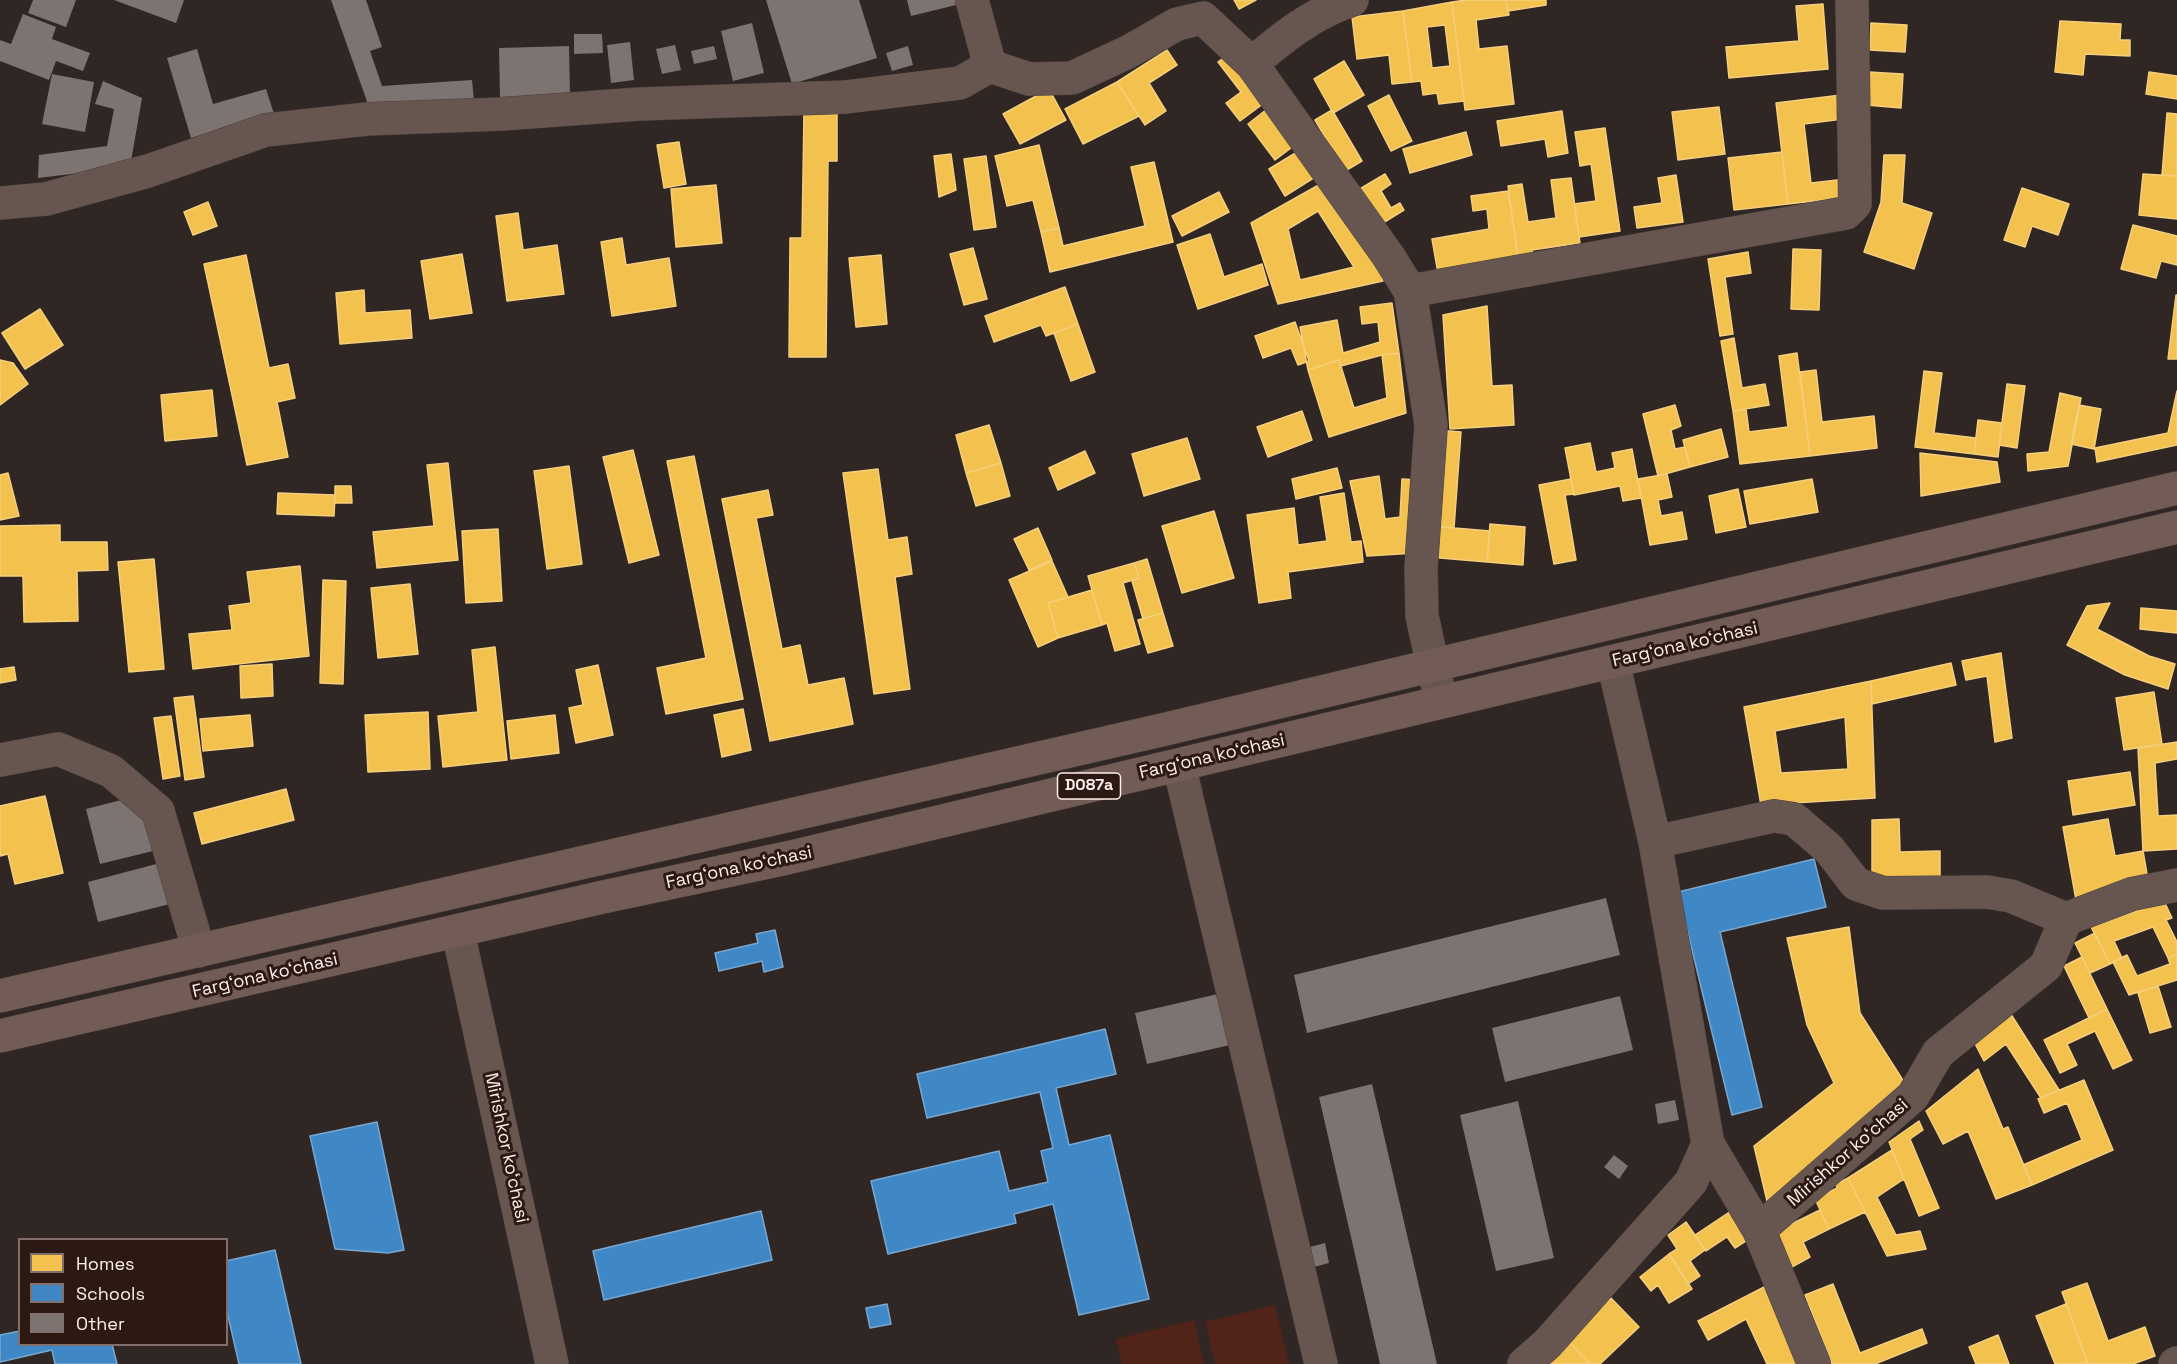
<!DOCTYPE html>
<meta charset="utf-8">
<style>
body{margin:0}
#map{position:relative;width:2177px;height:1364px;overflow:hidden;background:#302623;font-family:"Space Grotesk",sans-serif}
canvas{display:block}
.legend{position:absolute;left:18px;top:1238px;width:210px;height:108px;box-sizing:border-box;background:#2c1914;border:2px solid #806f6a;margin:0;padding:8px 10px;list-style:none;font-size:18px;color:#fdefec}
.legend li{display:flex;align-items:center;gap:12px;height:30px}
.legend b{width:30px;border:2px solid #806f6a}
</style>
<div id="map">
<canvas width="2177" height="1364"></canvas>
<ul class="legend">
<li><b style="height:16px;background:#f2c14e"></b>Homes</li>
<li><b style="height:16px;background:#3f88c5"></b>Schools</li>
<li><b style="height:16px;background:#7d7471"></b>Other</li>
</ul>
</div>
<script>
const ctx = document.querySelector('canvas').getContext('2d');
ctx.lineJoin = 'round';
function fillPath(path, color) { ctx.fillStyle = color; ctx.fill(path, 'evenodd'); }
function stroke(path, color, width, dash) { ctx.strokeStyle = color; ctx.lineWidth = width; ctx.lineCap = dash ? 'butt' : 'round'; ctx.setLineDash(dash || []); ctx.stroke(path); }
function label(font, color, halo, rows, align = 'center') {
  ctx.font = font + ' "Space Grotesk",sans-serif'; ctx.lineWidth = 6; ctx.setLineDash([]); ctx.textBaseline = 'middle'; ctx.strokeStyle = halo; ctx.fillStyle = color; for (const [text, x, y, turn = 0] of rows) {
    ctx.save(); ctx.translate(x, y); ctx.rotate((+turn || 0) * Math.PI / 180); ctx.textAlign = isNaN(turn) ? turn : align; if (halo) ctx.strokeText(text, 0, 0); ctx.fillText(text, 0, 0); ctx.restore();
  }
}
fillPath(new Path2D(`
 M 1275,1305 L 1289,1364 L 1215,1364 L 1205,1322 Z
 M 1194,1320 L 1204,1364 L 1122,1364 L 1116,1339 Z`), '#522419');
const homes = new Path2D(`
 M 1234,0 L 1256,0 L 1239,9 Z
 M 1466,0 L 1506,0 L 1509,15 L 1476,20 L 1479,49 L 1507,46 L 1514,104 L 1465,110 L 1452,2 Z
 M 1506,0 L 1546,0 L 1546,5 L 1508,11 Z
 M 1452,2 L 1464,101 L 1439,104 L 1437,93 L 1423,95 L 1421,81 L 1412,82 L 1403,11 ZM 1445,25 L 1450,66 L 1432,68 L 1427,27 Z
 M 1823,4 L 1828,69 L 1729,78 L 1726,47 L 1799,41 L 1796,6 Z
 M 1403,11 L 1412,82 L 1392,84 L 1389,55 L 1357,59 L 1352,17 Z
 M 2060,21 L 2121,24 L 2120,40 L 2130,40 L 2130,56 L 2085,54 L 2083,75 L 2055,72 Z
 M 1871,23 L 1907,25 L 1905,52 L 1870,50 Z
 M 1167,50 L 1177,65 L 1149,83 L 1166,111 L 1145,125 L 1117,82 Z
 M 1234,50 L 1271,98 L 1240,121 L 1226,103 L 1241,92 L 1218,62 Z
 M 1344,61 L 1364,95 L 1333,113 L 1314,79 Z
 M 1869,72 L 1903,74 L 1901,108 L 1866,105 Z
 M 2149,72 L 2177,76 L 2177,99 L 2146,94 Z
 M 1117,82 L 1139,116 L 1083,144 L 1065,109 Z
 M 1049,89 L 1066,120 L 1020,144 L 1003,114 Z
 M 1389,95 L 1412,141 L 1391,151 L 1368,106 Z
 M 1841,95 L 1843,119 L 1804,124 L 1811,183 L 1846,179 L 1849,197 L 1788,204 L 1776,103 Z
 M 1276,102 L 1303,139 L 1275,160 L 1248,124 Z
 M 1719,107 L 1725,154 L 1678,160 L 1672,112 Z
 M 1332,110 L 1362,161 L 1345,171 L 1315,120 Z
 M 1562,111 L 1568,153 L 1548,157 L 1545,139 L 1501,146 L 1497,121 Z
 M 804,112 L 837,112 L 837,161 L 828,161 L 826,357 L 789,357 L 790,238 L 802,238 Z
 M 2167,113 L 2177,114 L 2177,176 L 2162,175 Z
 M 1605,128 L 1620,231 L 1579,237 L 1574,204 L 1596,201 L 1591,164 L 1580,166 L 1575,132 Z
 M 1466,132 L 1472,155 L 1410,173 L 1403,149 Z
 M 679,142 L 686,184 L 664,188 L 657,145 Z
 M 1039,145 L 1059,228 L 1041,232 L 1033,200 L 1007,206 L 995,156 Z
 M 1307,146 L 1323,172 L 1285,196 L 1269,169 Z
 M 1782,152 L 1788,204 L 1734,210 L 1728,158 Z
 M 951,154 L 956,190 L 939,197 L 934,156 Z
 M 1884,155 L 1905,155 L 1902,203 L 1932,213 L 1914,269 L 1864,252 L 1881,202 Z
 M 986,156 L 996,227 L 974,230 L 964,159 Z
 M 1154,162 L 1173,242 L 1050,272 L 1041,232 L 1059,228 L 1063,246 L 1145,226 L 1131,167 Z
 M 1385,174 L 1391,184 L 1381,191 L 1391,208 L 1400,203 L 1404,210 L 1378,226 L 1358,190 Z
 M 2143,174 L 2177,176 L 2177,219 L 2139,215 Z
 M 1676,175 L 1683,222 L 1637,228 L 1634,207 L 1662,203 L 1658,178 Z
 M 1571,178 L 1580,243 L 1532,250 L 1533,256 L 1518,258 L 1508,186 L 1522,184 L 1528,222 L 1556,218 L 1551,180 Z
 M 1324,182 L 1377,261 L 1383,281 L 1278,304 L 1251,223 ZM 1318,211 L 1354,267 L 1300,280 L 1288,229 Z
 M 716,185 L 722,243 L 676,247 L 671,189 Z
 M 2022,188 L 2069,204 L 2058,235 L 2032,226 L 2025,247 L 2004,240 Z
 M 1508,191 L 1518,258 L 1438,273 L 1432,239 L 1489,229 L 1487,209 L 1473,211 L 1471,196 Z
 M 1219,192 L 1229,212 L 1182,236 L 1172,216 Z
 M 208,202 L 217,226 L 193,235 L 184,212 Z
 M 518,213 L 523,250 L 557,245 L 564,294 L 507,301 L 496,216 Z
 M 2133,225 L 2177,236 L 2177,265 L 2161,261 L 2156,278 L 2121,269 Z
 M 1210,234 L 1224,277 L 1262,264 L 1268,285 L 1198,309 L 1177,245 Z
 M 622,238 L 626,265 L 669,258 L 676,306 L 612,316 L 601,242 Z
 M 973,248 L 987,299 L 964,305 L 950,254 Z
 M 1793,249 L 1821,250 L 1819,310 L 1791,309 Z
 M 1748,252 L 1751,273 L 1725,277 L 1733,334 L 1720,336 L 1708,259 Z
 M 462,254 L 472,313 L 430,319 L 421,261 Z
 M 246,255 L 269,368 L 288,364 L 295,398 L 277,402 L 288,457 L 247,465 L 204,264 Z
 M 881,255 L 887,324 L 856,327 L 849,258 Z
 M 1065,287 L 1078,324 L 1046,336 L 1041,325 L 994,342 L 985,316 Z
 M 364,290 L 365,313 L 410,310 L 412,338 L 340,344 L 336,293 Z
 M 2176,295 L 2177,295 L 2177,359 L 2168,359 Z
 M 1392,303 L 1399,353 L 1382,355 L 1341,366 L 1339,360 L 1308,370 L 1300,327 L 1337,320 L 1343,353 L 1380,342 L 1378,322 L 1362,324 L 1360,307 Z
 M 1487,306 L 1492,386 L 1512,385 L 1514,425 L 1450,429 L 1443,315 Z
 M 40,309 L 63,345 L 25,369 L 2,333 Z
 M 1295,322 L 1309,361 L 1298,365 L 1291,348 L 1263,358 L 1255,336 Z
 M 1078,324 L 1095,372 L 1071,381 L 1054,333 Z
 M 1734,338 L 1742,388 L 1765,384 L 1769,405 L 1733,411 L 1721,341 Z
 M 1399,353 L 1406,413 L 1329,437 L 1308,370 L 1339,360 L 1354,408 L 1387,398 L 1382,355 Z
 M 1797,353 L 1810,456 L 1740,464 L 1733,411 L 1746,409 L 1749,432 L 1788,427 L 1779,356 Z
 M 0,360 L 13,363 L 28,384 L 0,405 Z
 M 1816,370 L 1822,422 L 1874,416 L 1877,448 L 1810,456 L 1800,372 Z
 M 1924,371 L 1942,373 L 1934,433 L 1976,438 L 1974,454 L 1915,447 Z
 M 2007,384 L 2025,386 L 2017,448 L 1999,445 Z
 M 212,390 L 217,436 L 165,441 L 161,395 Z
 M 2177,391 L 2177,445 L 2097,462 L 2095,448 L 2168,433 Z
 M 2060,393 L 2081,398 L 2068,466 L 2028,471 L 2027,454 L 2049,452 Z
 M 1675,405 L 1681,426 L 1671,430 L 1675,449 L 1685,447 L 1690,467 L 1658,476 L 1643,414 Z
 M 2079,405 L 2101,409 L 2094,449 L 2071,444 Z
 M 1302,411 L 1312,440 L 1268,457 L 1257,427 Z
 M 1978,420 L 2002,423 L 1998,457 L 1974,454 Z
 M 989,425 L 1001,463 L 966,473 L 956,435 Z
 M 1721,429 L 1728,457 L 1690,467 L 1683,440 Z
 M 1438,430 L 1461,432 L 1454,528 L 1431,526 Z
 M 1187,438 L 1200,479 L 1144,496 L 1132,454 Z
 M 1590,443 L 1596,472 L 1615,468 L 1612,453 L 1632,449 L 1641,498 L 1623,501 L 1620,486 L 1574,495 L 1565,448 Z
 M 633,450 L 659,555 L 629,563 L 603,457 Z
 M 1085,451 L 1095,473 L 1058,490 L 1049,468 Z
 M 1920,453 L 1997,462 L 2000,482 L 1921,496 Z
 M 694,456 L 743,699 L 666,714 L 657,668 L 706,658 L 667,461 Z
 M 448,463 L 458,560 L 377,568 L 373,532 L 434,526 L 427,465 Z
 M 1001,463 L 1010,496 L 976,506 L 966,473 Z
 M 569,466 L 582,564 L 547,569 L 534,471 Z
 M 1337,468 L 1342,488 L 1296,499 L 1292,479 Z
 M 878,469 L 888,540 L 907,537 L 912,574 L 895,577 L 910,689 L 874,694 L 843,473 Z
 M 8,473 L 19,516 L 0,520 L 0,475 Z
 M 1667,474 L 1672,497 L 1658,500 L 1661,516 L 1682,512 L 1687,539 L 1650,545 L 1638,479 Z
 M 1379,476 L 1385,519 L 1400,517 L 1402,479 L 1420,480 L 1416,553 L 1367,556 L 1350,481 Z
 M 1571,479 L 1574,494 L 1565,495 L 1576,560 L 1554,564 L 1539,485 Z
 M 1812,479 L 1818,512 L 1750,524 L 1744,491 Z
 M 335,486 L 351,486 L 352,503 L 335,503 Z
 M 1738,489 L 1746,527 L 1716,533 L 1709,496 Z
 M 768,490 L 773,515 L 756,518 L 782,649 L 800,645 L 808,685 L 844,678 L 853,724 L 770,741 L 722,499 Z
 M 278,493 L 335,495 L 334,516 L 277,514 Z
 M 1344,493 L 1351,542 L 1361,541 L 1363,562 L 1288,572 L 1291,598 L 1259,603 L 1247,515 L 1294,508 L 1298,545 L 1327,541 L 1320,497 Z
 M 1214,511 L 1234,578 L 1182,593 L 1162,526 Z
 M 1490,524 L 1525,527 L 1523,565 L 1487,562 Z
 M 60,525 L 60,542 L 107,542 L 108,570 L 77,571 L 78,621 L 24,622 L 23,576 L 0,576 L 0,526 Z
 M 1431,526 L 1490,531 L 1487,562 L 1428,557 Z
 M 1038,528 L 1052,560 L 1029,570 L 1014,539 Z
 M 498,529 L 502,601 L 466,603 L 462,531 Z
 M 154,559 L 164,669 L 129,672 L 118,562 Z
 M 1147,559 L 1163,613 L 1143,619 L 1132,581 L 1139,578 L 1134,563 Z
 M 1052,561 L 1068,597 L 1048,603 L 1058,638 L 1038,647 L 1009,580 Z
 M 1134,563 L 1139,578 L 1123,583 L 1140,644 L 1115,651 L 1107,623 L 1102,625 L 1088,576 Z
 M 300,566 L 309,656 L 193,669 L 189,634 L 232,630 L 229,606 L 251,603 L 247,572 Z
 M 323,580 L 346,581 L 343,684 L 320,683 Z
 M 410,584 L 418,654 L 378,658 L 371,588 Z
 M 1092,590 L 1102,625 L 1058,638 L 1048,603 Z
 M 2110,603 L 2097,629 L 2149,656 L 2175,664 L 2168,689 L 2125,675 L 2067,645 L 2087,606 Z
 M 2141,608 L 2177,611 L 2177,633 L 2140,629 Z
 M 1163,613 L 1173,646 L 1148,653 L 1138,620 Z
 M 495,647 L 507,760 L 443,767 L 438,716 L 478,712 L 472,650 Z
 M 2001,653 L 2012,738 L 1995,742 L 1987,676 L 1966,680 L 1962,661 Z
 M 1951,663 L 1956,685 L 1872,704 L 1871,681 Z
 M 272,664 L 273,696 L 241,698 L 240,666 Z
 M 598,665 L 613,735 L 576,743 L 569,708 L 583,705 L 576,670 Z
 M 14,667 L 16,680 L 0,683 L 0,669 Z
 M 1871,681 L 1875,798 L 1761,805 L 1744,707 ZM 1845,717 L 1848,769 L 1781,773 L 1775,731 Z
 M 2154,692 L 2162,744 L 2124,750 L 2116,698 Z
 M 193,696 L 204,777 L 185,780 L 174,698 Z
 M 743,709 L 751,750 L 722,757 L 714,715 Z
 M 428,712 L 430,769 L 368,772 L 365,715 Z
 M 250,715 L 253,746 L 203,751 L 200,719 Z
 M 555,715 L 559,753 L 511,759 L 507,721 Z
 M 171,716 L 180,776 L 163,779 L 154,718 Z
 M 2177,742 L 2177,759 L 2155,763 L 2158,816 L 2177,815 L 2177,849 L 2143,851 L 2138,748 Z
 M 2130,772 L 2135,805 L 2073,815 L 2068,781 Z
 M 286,789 L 294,820 L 202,844 L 194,813 Z
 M 45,796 L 63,873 L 15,884 L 8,854 L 0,856 L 0,806 Z
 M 1899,819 L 1900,852 L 1940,851 L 1940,886 L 1872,878 L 1872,820 Z
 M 2108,819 L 2115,856 L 2143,851 L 2147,874 L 2076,900 L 2063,827 Z
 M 2164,901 L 2172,918 L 2166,920 L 2177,942 L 2177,954 L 2168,958 L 2153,927 L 2114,941 L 2122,958 L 2110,964 L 2091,927 Z
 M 1849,927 L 1860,1013 L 1906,1085 L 1767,1201 L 1754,1146 L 1834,1083 L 1807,1025 L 1787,938 Z
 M 2095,933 L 2110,964 L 2090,973 L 2075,943 Z
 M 2177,954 L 2177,980 L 2129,995 L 2113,962 L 2127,955 L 2137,976 L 2170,964 L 2168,958 Z
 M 2082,957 L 2107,1009 L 2089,1018 L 2064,966 Z
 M 2158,986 L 2171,1027 L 2150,1033 L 2138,993 Z
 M 2007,1008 L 2059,1090 L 2041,1098 L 2006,1044 L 1984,1061 L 1972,1038 Z
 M 2107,1009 L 2132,1060 L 2113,1069 L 2095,1031 L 2067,1044 L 2077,1065 L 2060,1073 L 2044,1040 Z
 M 1978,1069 L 2003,1129 L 2008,1127 L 2032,1185 L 1996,1199 L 1968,1131 L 1943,1144 L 1926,1111 Z
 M 2084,1080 L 2113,1150 L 2032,1185 L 2023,1165 L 2082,1140 L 2067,1103 L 2044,1113 L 2038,1099 Z
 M 1919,1121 L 1923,1130 L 1910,1139 L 1939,1208 L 1919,1216 L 1889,1142 Z
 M 1892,1150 L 1904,1179 L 1877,1197 L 1896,1235 L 1920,1231 L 1926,1249 L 1887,1256 L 1848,1178 Z
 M 1848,1178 L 1865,1212 L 1829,1229 L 1815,1199 L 1837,1188 L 1836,1184 Z
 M 1734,1209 L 1752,1237 L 1735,1248 L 1727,1237 L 1706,1251 L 1695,1235 Z
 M 1820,1210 L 1829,1229 L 1803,1242 L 1810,1257 L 1790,1268 L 1773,1233 Z
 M 1686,1222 L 1705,1250 L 1690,1261 L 1700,1276 L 1688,1284 L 1669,1254 L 1677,1249 L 1668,1235 Z
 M 1669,1254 L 1692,1289 L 1669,1303 L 1658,1285 L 1651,1291 L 1640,1277 Z
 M 2087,1283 L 2108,1341 L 2145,1327 L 2155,1356 L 2133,1364 L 2088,1364 L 2062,1292 Z
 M 1833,1284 L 1860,1353 L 1922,1329 L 1927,1343 L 1875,1364 L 1832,1364 L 1805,1295 Z
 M 1768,1285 L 1804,1364 L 1767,1364 L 1746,1319 L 1708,1340 L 1698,1321 Z
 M 1611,1298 L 1639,1327 L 1600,1364 L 1590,1364 L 1567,1340 Z
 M 2066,1304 L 2088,1364 L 2055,1364 L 2036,1316 Z
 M 1998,1335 L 2009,1364 L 1976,1364 L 1969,1347 Z
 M 1567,1340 L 1590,1364 L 1542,1364 Z`);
fillPath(homes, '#f2c14e');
stroke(homes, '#f5cf7d', 1.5);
const schools = new Path2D(`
 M 1814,859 L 1826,907 L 1720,932 L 1762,1107 L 1732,1115 L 1678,892 Z
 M 775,930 L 783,967 L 764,972 L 762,961 L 719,971 L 715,953 L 758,943 L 756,934 Z
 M 1105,1029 L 1116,1074 L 1056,1088 L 1069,1145 L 1110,1135 L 1149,1299 L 1079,1315 L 1053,1204 L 1014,1214 L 1016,1223 L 888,1254 L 871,1181 L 999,1151 L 1009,1191 L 1048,1182 L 1041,1151 L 1053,1148 L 1040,1092 L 927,1118 L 917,1074 Z
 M 377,1122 L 404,1250 L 388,1253 L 335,1249 L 310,1136 Z
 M 761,1211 L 772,1260 L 604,1300 L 593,1251 Z
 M 275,1250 L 301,1364 L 239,1364 L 226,1307 L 226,1261 Z
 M 887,1304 L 891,1324 L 870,1328 L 866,1308 Z
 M 20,1331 L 20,1344 L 112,1344 L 117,1364 L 55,1364 L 52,1350 L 0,1362 L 0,1335 Z`);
fillPath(schools, '#3f88c5');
stroke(schools, '#78a7d1', 1.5);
fillPath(new Path2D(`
 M 33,0 L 76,0 L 66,27 L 28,13 Z
 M 114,0 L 184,0 L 176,23 Z
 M 331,0 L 366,0 L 382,47 L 370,51 L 382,86 L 472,80 L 474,101 L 369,107 Z
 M 766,0 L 859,0 L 877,58 L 792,84 Z
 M 907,0 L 955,0 L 956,5 L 911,16 Z
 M 23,14 L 56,27 L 52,39 L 90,53 L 83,71 L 56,61 L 49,80 L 0,61 L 0,40 L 11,44 Z
 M 752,23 L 764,73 L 733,81 L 721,31 Z
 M 574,34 L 602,34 L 603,53 L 574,54 Z
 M 630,42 L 634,80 L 611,83 L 607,45 Z
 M 675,45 L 681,70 L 662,74 L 656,49 Z
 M 569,46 L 570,95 L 500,97 L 499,48 Z
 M 714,46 L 717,59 L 694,64 L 691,51 Z
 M 908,46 L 913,65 L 892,71 L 886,53 Z
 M 197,49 L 213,104 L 266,89 L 274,114 L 191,138 L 167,58 Z
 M 52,74 L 94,82 L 85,132 L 42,124 Z
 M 103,81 L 142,98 L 130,167 L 38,178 L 39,155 L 107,146 L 114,109 L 95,104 Z
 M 133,797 L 137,816 L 148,813 L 157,850 L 100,864 L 86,809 Z
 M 160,863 L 170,904 L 98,922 L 88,882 Z
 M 1606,898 L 1620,955 L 1307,1033 L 1294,975 Z
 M 1218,994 L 1230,1045 L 1147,1064 L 1135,1013 Z
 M 1620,996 L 1633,1050 L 1505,1082 L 1492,1028 Z
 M 1372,1084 L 1437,1364 L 1380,1364 L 1319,1097 Z
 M 1675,1100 L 1679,1120 L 1658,1124 L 1655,1104 Z
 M 1518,1101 L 1554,1258 L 1496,1271 L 1460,1115 Z
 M 1614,1155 L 1628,1166 L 1619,1179 L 1604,1167 Z
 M 1325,1243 L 1329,1263 L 1310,1268 L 1306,1248 Z`), '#7d7471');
const minor = new Path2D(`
 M 972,0 L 990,66 L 1029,79 L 1072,78 L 1128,52 L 1177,24 L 1203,18 L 1252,64
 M 1352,0 C 1314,13 1282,37 1252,64 L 1389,257 L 1410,291 L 1431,425 L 1421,568 L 1422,616 L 1441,702
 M 0,203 L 46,199 L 148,171 L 266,130 L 367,119 L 502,114 L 640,104 L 846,97 L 960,83 L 990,66
 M 1410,291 L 1846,213 L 1855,204 L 1852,0
 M 1613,662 L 1655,842 L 1708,1144 L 1759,1230 L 1814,1364
 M 0,760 L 58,749 L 111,771 L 158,811 L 199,951
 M 1179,765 L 1321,1364
 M 1655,842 L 1774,816 L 1794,819 L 1829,849 L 1856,884 L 1883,893 L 1987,892 L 2011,896 L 2066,919
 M 458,932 L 552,1364
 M 1759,1230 L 1913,1096 L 1938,1053 L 2046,966 L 2066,919 L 2132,894 L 2177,885
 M 1524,1364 L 1547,1344 L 1691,1182 L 1708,1144
 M 2175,1364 L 2177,1363`);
const major = new Path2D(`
 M 0,996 L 1166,729 L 2177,488
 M 0,1036 L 603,897 L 787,858 L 2177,527`);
stroke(minor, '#4c4340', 34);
stroke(major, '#4c4340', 34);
stroke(minor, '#675550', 33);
stroke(major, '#735c56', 33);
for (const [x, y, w] of [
 [1089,786,63]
]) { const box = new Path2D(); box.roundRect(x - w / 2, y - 13, w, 26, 4.5); ctx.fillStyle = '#2c1914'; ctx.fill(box); stroke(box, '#fdefec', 1.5); }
label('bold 16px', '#fdefec', null, [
 ["D087a",1089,786]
]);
label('18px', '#fdefec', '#2c1914', [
 ["Fargʻona koʻchasi",1685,645,-13],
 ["Fargʻona koʻchasi",1212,757,-13],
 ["Fargʻona koʻchasi",739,868,-12],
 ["Fargʻona koʻchasi",265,976,-13],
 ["Mirishkor koʻchasi",506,1148,78],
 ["Mirishkor koʻchasi",1848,1153,-41]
]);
</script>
